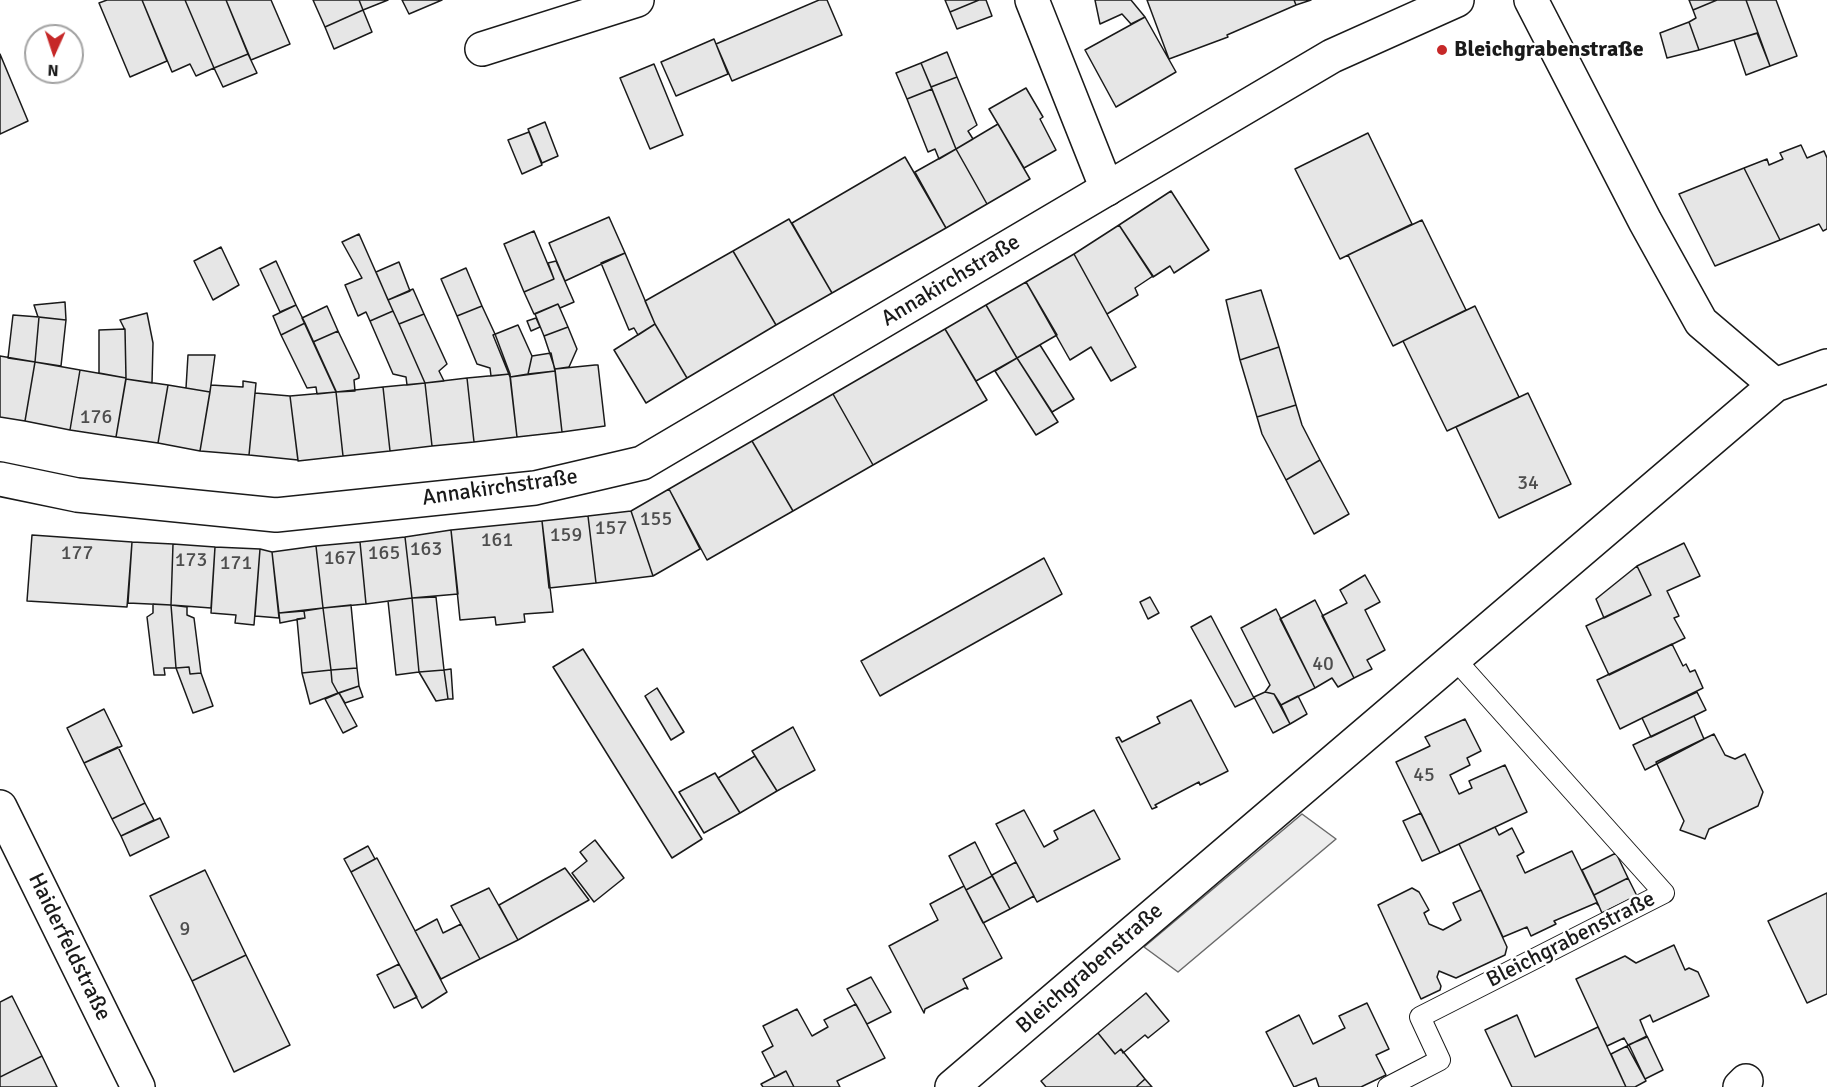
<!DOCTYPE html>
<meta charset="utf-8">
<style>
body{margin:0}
#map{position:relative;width:1827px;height:1087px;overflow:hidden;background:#fff;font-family:Signika,sans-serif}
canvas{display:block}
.north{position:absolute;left:24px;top:24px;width:60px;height:60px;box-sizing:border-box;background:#fff;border:2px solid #a3a3a3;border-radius:50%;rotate:183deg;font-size:16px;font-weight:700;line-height:24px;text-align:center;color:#1a1a1a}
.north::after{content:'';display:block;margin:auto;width:21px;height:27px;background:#c62828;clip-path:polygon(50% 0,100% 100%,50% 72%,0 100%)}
</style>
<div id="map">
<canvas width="1827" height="1087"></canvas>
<div class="north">N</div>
</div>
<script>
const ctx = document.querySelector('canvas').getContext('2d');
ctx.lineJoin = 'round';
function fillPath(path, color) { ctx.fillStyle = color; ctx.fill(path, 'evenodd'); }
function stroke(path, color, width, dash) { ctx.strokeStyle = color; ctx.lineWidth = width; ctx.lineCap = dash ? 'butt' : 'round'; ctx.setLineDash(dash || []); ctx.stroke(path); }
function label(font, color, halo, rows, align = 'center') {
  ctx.font = font + ' Signika,sans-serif'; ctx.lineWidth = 4.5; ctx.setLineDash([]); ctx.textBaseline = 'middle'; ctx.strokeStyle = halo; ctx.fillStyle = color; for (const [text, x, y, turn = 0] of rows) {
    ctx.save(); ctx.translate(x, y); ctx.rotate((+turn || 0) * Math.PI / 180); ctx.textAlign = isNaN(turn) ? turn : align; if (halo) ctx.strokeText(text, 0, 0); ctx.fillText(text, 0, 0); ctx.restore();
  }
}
const built = new Path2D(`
 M 1302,814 L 1336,839 L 1178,972 L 1144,947 Z`);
fillPath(built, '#ededed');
stroke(built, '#6a6a6a', 1.5);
const building = new Path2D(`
 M 107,0 L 142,0 L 167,61 L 130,77 L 99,3 Z
 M 142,0 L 185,0 L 214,68 L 196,76 L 190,64 L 172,72 Z
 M 185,0 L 226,0 L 248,54 L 214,68 Z
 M 226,0 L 271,0 L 290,44 L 251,60 Z
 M 313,0 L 359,0 L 363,10 L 325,27 Z
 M 359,0 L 388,0 L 363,10 Z
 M 402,0 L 442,0 L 409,14 Z
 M 819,0 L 827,0 L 842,35 L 732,81 L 716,44 Z
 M 945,0 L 979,0 L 950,12 Z
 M 979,0 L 986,0 L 992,16 L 957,29 L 950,12 Z
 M 1095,0 L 1131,0 L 1145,17 L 1131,24 L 1122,14 L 1100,24 Z
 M 1147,0 L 1294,0 L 1296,5 L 1227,35 L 1228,37 L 1169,59 Z
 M 1294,0 L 1311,0 L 1296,5 Z
 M 1689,0 L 1717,0 L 1693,10 Z
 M 1717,0 L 1746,0 L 1758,33 L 1699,50 L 1689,22 L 1696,18 L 1693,10 Z
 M 1746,0 L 1776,0 L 1797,56 L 1770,66 Z
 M 363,10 L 372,32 L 334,49 L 325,27 Z
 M 1145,17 L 1176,72 L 1116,107 L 1085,50 Z
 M 1689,22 L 1699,50 L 1667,58 L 1660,33 Z
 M 1757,33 L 1770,66 L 1746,75 L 1734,40 Z
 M 714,39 L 728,74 L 676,96 L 661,62 Z
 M 947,52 L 957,77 L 931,87 L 921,63 Z
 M 0,54 L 28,121 L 0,134 Z
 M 248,54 L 257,73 L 223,87 L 214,68 Z
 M 921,63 L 932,89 L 907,99 L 896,73 Z
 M 654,64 L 683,135 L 650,149 L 620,78 Z
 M 957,77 L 977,125 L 968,131 L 973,139 L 956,149 L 931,87 Z
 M 1026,88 L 1043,117 L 1040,119 L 1056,150 L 1024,168 L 989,109 Z
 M 932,89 L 956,149 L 939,159 L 935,149 L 928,152 L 907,99 Z
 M 545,122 L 558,156 L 542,163 L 528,129 Z
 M 998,124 L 1030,179 L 987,204 L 956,149 Z
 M 529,132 L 542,165 L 522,174 L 508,140 Z
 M 1368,133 L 1412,224 L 1340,259 L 1295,169 Z
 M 1801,145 L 1807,158 L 1824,151 L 1827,158 L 1827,229 L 1823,231 L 1819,224 L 1780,240 L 1744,168 L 1767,159 L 1769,165 L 1783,159 L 1780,153 Z
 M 956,149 L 987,204 L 946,228 L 915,172 Z
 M 905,157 L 946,228 L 832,293 L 792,223 Z
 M 1744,168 L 1780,240 L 1715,266 L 1679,194 Z
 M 1171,191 L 1209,250 L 1174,273 L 1170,266 L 1153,277 L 1119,225 Z
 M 609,217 L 625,253 L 565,281 L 549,243 Z
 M 789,219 L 832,293 L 776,325 L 733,251 Z
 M 1422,220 L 1466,310 L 1393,346 L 1348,255 Z
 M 1119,225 L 1153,276 L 1135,288 L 1138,295 L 1107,314 L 1074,254 Z
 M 534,231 L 554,279 L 524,292 L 504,244 Z
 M 359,234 L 393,311 L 370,321 L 366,312 L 358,316 L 345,285 L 362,278 L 342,242 Z
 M 221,247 L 239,285 L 213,300 L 194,261 Z
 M 733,251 L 776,325 L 687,378 L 655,324 L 645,301 Z
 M 625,253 L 655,324 L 638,335 L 634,328 L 629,330 L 601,263 Z
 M 1074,254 L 1136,367 L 1111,381 L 1091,347 L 1070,360 L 1026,282 Z
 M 276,261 L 296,305 L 280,312 L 260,269 Z
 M 556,261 L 574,302 L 560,308 L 558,304 L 534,314 L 524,292 L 554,279 L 548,263 Z
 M 399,262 L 410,291 L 388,300 L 376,272 Z
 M 466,268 L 482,306 L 457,316 L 441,279 Z
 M 1026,282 L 1057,335 L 1017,358 L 986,305 Z
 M 413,289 L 424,314 L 399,324 L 388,300 Z
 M 1261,290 L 1279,347 L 1240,360 L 1226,300 Z
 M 65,302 L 66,320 L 38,317 L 34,305 Z
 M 558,304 L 568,327 L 544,336 L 535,314 Z
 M 296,305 L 305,323 L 281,335 L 273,316 Z
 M 986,305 L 1017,358 L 976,381 L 945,329 Z
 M 327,306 L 338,331 L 313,342 L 302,318 Z
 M 482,306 L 495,334 L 510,374 L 491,376 L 490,368 L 477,364 L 457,316 Z
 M 1475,306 L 1519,397 L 1447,431 L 1403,341 Z
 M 393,311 L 399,324 L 425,383 L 407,385 L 406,377 L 393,374 L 370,321 Z
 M 147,313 L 153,343 L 152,383 L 126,379 L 125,330 L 120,320 Z
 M 424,314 L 447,364 L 439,371 L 444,381 L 425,383 L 399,324 Z
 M 13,315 L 39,317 L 35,362 L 8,358 Z
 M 39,317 L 66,320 L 61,366 L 35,362 Z
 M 536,318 L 540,327 L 531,331 L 527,321 Z
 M 305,323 L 336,391 L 336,392 L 317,394 L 316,387 L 307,388 L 281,335 Z
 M 655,324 L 687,378 L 646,403 L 614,350 Z
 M 518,325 L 532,356 L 528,374 L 510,377 L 493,335 Z
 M 568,327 L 577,349 L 569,367 L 555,369 L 544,336 Z
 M 125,329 L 126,378 L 99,373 L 99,330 Z
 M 945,329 L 987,400 L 873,465 L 833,394 Z
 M 338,331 L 359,375 L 359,378 L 354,380 L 355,391 L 336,392 L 313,342 Z
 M 1040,345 L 1074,399 L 1052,412 L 1017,358 Z
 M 1279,347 L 1296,405 L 1257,417 L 1240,360 Z
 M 551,353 L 555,371 L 528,374 L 532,356 Z
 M 188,355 L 215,355 L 210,392 L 186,388 Z
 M 0,356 L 35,362 L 25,421 L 0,417 Z
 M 1017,358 L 1058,422 L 1036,435 L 995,371 Z
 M 35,362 L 80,370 L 70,430 L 25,421 Z
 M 595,365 L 598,365 L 605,426 L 562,432 L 555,369 Z
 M 80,370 L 126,378 L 116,437 L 70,430 Z
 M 555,371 L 562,432 L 517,437 L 510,377 Z
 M 510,374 L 517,437 L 474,442 L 467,378 Z
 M 467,378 L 474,442 L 432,446 L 425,383 Z
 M 126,379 L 168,385 L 158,443 L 116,437 Z
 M 243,381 L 256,383 L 249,455 L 200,451 L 211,385 L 243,387 Z
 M 425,383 L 432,446 L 390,451 L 383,387 Z
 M 168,385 L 210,392 L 200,451 L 158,443 Z
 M 383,387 L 390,451 L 343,456 L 336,392 Z
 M 336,392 L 343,456 L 298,461 L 290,396 Z
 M 255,393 L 290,396 L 298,460 L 249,455 Z
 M 1528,393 L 1571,484 L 1499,518 L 1456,427 Z
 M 833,394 L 873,465 L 793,511 L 752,441 Z
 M 1296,405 L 1302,425 L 1320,460 L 1286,480 L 1262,434 L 1257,417 Z
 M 752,441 L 793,511 L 707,560 L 669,489 Z
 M 1320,460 L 1349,514 L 1314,534 L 1286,480 Z
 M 669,489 L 700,549 L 653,576 L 631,511 Z
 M 631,511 L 653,576 L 596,583 L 588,516 Z
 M 588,516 L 596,583 L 549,588 L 542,521 Z
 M 542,521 L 553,612 L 524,614 L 525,622 L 496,625 L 495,617 L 460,620 L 451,530 Z
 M 451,530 L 458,594 L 412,598 L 405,537 Z
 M 32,535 L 132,542 L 127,607 L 27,601 Z
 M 405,537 L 412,598 L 366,604 L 360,542 Z
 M 132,542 L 173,544 L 171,605 L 128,603 Z
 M 360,542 L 366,604 L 323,608 L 316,546 Z
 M 1684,543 L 1700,576 L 1667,591 L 1679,616 L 1674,618 L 1685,638 L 1609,675 L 1586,626 L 1651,595 L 1637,566 Z
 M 173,544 L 215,547 L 211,608 L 171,605 Z
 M 316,546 L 323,608 L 279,613 L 272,552 Z
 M 215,547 L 260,549 L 254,625 L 235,623 L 236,615 L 211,613 Z
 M 260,549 L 272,552 L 279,618 L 255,616 Z
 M 1044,558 L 1062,594 L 880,696 L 861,661 Z
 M 1637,566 L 1651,595 L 1604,618 L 1596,599 Z
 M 1365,575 L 1380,602 L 1365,610 L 1385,650 L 1367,660 L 1372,669 L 1354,678 L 1322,616 L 1347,603 L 1340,590 Z
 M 436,597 L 444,670 L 419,672 L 412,598 Z
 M 1150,597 L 1159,613 L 1148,619 L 1140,602 Z
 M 412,598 L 419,672 L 396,675 L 388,601 Z
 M 1315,600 L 1354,678 L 1338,687 L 1332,678 L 1315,688 L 1280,619 Z
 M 153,604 L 171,605 L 176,668 L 164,668 L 165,675 L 154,675 L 147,617 L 153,613 Z
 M 171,605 L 187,607 L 187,615 L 194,618 L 201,673 L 190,674 L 189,667 L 176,668 Z
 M 351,605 L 357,668 L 331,670 L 323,608 Z
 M 323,608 L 331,670 L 302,673 L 297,619 L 305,618 L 304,611 Z
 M 1276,609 L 1315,688 L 1281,705 L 1274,694 L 1265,692 L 1270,685 L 1241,628 Z
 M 304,611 L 305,618 L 280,623 L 279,613 Z
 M 1211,616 L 1254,698 L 1235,707 L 1191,627 Z
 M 1672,644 L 1683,666 L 1686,664 L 1690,672 L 1695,670 L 1703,688 L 1620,729 L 1597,680 Z
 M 583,649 L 702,839 L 672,858 L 553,667 Z
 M 189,667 L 190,674 L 201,673 L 213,706 L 193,713 L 176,668 Z
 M 357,668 L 359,686 L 338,693 L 332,682 L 331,670 Z
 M 451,669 L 453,699 L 448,699 L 444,670 Z
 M 331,670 L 332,682 L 338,693 L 310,704 L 302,673 Z
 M 444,670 L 448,699 L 436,701 L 419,672 Z
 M 359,686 L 363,697 L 345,703 L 339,693 Z
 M 657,688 L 684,732 L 671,740 L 645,696 Z
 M 1265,692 L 1274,694 L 1290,724 L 1273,733 L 1254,697 Z
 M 1697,692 L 1706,710 L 1651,737 L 1642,718 Z
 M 339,693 L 357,726 L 343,733 L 325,699 Z
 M 1298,696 L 1307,714 L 1290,724 L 1281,705 Z
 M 1191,700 L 1228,771 L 1200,785 L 1199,782 L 1155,805 L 1157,807 L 1152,809 L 1116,738 L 1119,737 L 1122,742 L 1160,723 L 1157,717 Z
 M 104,709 L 122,746 L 84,763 L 67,728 Z
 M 1694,716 L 1704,739 L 1645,770 L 1633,745 Z
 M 1465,719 L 1481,751 L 1467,758 L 1470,765 L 1450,775 L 1459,794 L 1472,788 L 1469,781 L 1505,765 L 1527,812 L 1440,853 L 1396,762 L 1430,746 L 1425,737 Z
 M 793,727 L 815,770 L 777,791 L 752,751 Z
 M 1714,734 L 1725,755 L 1735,759 L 1745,754 L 1763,792 L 1758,806 L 1709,829 L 1705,839 L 1680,830 L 1684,821 L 1656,762 Z
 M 118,747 L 145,803 L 112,819 L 84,763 Z
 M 755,756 L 777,791 L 740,813 L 718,778 Z
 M 715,773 L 740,813 L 704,833 L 679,792 Z
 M 145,803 L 154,820 L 121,836 L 112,819 Z
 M 1024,810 L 1044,847 L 1058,839 L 1054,831 L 1094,810 L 1120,859 L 1037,902 L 996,824 Z
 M 1421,813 L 1440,853 L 1422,861 L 1403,821 Z
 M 160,818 L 169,837 L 130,856 L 121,836 Z
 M 1495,827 L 1499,835 L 1512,828 L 1524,852 L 1517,856 L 1525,873 L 1572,851 L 1599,906 L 1596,903 L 1554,921 L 1556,924 L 1531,936 L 1527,927 L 1503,937 L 1459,844 Z
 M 595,840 L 624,878 L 594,902 L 572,873 L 587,861 L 580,852 Z
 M 975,842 L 992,876 L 966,890 L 949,856 Z
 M 368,846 L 375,859 L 351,872 L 344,859 Z
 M 1616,853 L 1628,878 L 1594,895 L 1582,870 Z
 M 377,858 L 447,992 L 422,1008 L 351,872 Z
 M 1016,862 L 1034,896 L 1010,909 L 992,875 Z
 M 565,868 L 589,900 L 518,940 L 499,905 Z
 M 205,870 L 246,955 L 192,981 L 150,896 Z
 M 992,876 L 1010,909 L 983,923 L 966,890 Z
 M 1628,878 L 1637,896 L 1602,913 L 1594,895 Z
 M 964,886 L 1002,958 L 963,979 L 968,989 L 965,988 L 925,1009 L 924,1013 L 889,946 L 938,920 L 930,904 Z
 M 489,888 L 518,940 L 480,959 L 451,906 Z
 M 1412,888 L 1419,892 L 1429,910 L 1424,913 L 1429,924 L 1443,930 L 1461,920 L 1453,903 L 1481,890 L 1507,947 L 1505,955 L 1456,978 L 1439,971 L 1437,977 L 1441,986 L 1440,990 L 1421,999 L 1378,905 Z
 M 1827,893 L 1827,994 L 1807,1003 L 1768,921 Z
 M 437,919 L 443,933 L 461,924 L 480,959 L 441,979 L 415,931 Z
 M 1674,945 L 1685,970 L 1689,968 L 1698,972 L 1709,996 L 1653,1022 L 1650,1015 L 1640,1020 L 1647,1037 L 1628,1045 L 1624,1038 L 1607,1046 L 1576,979 L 1625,956 L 1636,963 Z
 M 246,955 L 290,1045 L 234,1072 L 192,981 Z
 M 399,964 L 417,997 L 394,1008 L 377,975 Z
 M 871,977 L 891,1012 L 867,1024 L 847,989 Z
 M 1146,993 L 1169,1021 L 1148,1038 L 1145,1035 L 1123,1053 L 1121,1049 L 1115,1054 L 1098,1033 Z
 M 12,996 L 42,1056 L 0,1077 L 0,1002 Z
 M 1367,1003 L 1389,1049 L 1376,1055 L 1386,1075 L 1361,1087 L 1319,1087 L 1316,1078 L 1294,1087 L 1266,1032 L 1299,1015 L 1313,1044 L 1345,1028 L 1339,1016 Z
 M 856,1004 L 885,1058 L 837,1081 L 840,1087 L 794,1087 L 786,1071 L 775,1077 L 762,1052 L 773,1046 L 763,1026 L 797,1009 L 812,1036 L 828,1027 L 824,1020 Z
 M 1517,1015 L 1535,1057 L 1598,1027 L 1626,1087 L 1512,1087 L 1485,1030 Z
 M 1098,1033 L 1115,1054 L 1121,1049 L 1145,1079 L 1136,1087 L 1046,1087 L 1041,1081 Z
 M 1647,1036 L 1663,1070 L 1645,1079 L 1627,1046 Z
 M 1629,1045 L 1646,1081 L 1635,1087 L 1626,1087 L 1611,1054 Z
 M 42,1056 L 57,1087 L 0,1087 L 0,1077 Z
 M 786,1071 L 794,1087 L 763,1087 L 761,1084 Z
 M 1145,1079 L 1152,1087 L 1136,1087 Z`);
fillPath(building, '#e6e6e6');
stroke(building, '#1a1a1a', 1.5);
const lane = new Path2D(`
 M 1388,1087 L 1440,1060 L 1420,1017 L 1664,893 L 1454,658`);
const street = new Path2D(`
 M 1032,0 L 1107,189
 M 1531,0 L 1645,221 L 1701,322 L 1775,385 L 1827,366
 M 482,49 L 637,0
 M 0,807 L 138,1087
 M 952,1087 L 1775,385
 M 1740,1087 L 1746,1081`);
const secondary = new Path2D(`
 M 0,479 L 77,495 L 276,515 L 535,488 L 642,463 L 1332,56 L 1457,0`);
stroke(lane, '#1a1a1a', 22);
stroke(street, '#1a1a1a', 36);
stroke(secondary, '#1a1a1a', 36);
stroke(lane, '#fff', 20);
stroke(street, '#fff', 33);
stroke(secondary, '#fff', 33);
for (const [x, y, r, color] of [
 [1442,50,6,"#c62828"]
]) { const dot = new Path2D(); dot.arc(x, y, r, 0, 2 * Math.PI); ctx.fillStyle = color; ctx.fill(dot); stroke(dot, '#fff', 2); }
label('20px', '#4d4d4d', null, [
 ["176",96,418],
 ["34",1528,484],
 ["155",656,520],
 ["157",611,529],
 ["159",566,536],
 ["161",497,541],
 ["163",426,550],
 ["177",77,554],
 ["165",384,554],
 ["167",340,559],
 ["173",191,561],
 ["171",236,564],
 ["40",1323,665],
 ["45",1424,776],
 ["9",185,930]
]);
label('bold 22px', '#1a1a1a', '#fff', [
 ["Bleichgrabenstraße",1454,50]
], 'left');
label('22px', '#1a1a1a', '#fff', [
 ["Annakirchstraße",951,281,-31],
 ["Annakirchstraße",500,488,-8],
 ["Bleichgrabenstraße",1571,940,-27],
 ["Haiderfeldstraße",69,947,64],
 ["Bleichgrabenstraße",1090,969,-41]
]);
</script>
